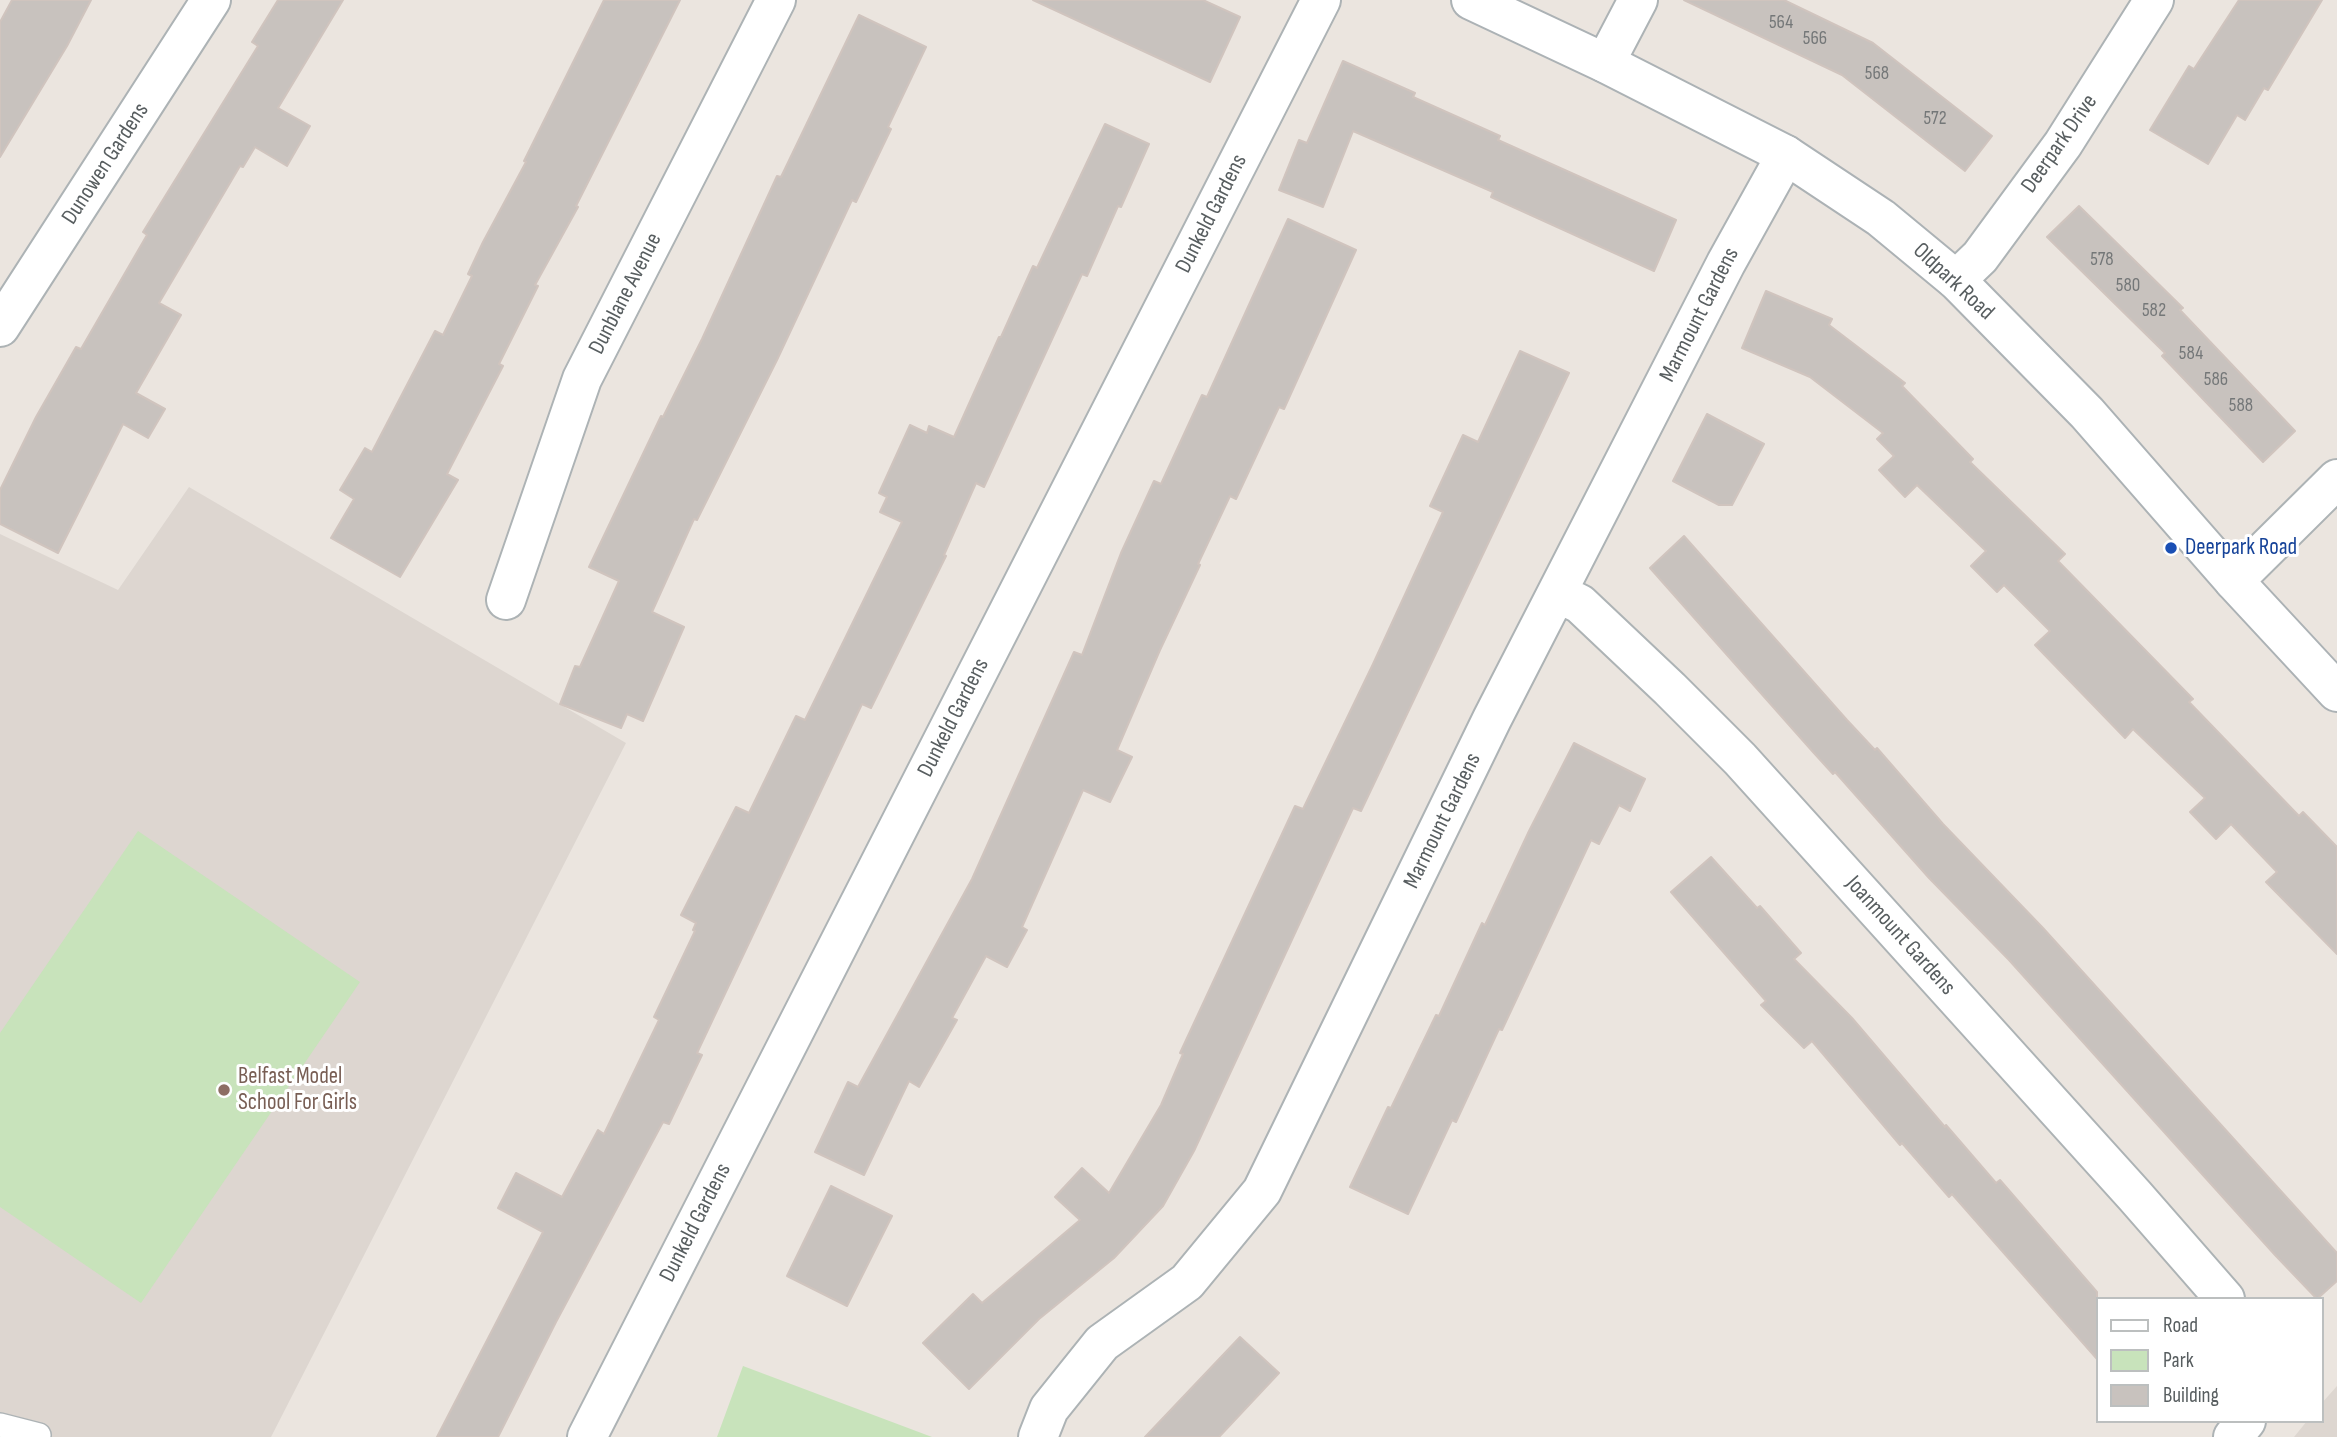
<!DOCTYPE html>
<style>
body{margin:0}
#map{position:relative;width:2337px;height:1437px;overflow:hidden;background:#ebe5df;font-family:"Sofia Sans Condensed",sans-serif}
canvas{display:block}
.legend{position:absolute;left:2096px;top:1297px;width:228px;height:126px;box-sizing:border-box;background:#fff;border:2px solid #bcbfbf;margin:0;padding:9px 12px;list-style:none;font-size:21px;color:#585e60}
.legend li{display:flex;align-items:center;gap:14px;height:35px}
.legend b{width:35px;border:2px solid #bcbfbf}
</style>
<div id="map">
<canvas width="2337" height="1437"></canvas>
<ul class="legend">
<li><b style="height:9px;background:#fff"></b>Road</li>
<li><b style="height:19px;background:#c8e3bb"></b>Park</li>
<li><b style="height:19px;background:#c8c2be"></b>Building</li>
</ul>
</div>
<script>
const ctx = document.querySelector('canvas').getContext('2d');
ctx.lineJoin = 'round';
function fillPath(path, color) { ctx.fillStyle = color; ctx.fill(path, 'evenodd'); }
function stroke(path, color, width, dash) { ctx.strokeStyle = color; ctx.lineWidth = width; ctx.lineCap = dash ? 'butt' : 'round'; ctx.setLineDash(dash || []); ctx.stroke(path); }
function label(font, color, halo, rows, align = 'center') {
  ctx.font = font + ' "Sofia Sans Condensed",sans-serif'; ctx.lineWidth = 6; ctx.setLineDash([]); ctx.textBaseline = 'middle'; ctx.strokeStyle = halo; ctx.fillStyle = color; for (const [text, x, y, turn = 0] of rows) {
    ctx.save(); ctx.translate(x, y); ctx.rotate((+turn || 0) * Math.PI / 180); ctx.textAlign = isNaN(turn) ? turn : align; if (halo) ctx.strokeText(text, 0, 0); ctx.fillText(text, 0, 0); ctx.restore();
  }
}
fillPath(new Path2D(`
 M 189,487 L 626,743 L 271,1437 L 0,1437 L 0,534 L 118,590 Z
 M 2337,1386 L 2337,1437 L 2294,1437 L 2307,1421 L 2321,1421 L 2321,1404 Z`), '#ddd6d0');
fillPath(new Path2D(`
 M 138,831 L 360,982 L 141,1303 L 0,1207 L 0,1033 Z
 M 743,1366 L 932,1437 L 717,1437 Z`), '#c8e3bb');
const building = new Path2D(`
 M 12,0 L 91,0 L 67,46 L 0,157 L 0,22 Z
 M 278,0 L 343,0 L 278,108 L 310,126 L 287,166 L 255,147 L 243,167 L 240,166 L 159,303 L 181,315 L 136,393 L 165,409 L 148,438 L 123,424 L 58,553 L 0,524 L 0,490 L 36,417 L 76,347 L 81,349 L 147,235 L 143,232 L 258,46 L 252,42 Z
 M 604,0 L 680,0 L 576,206 L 578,207 L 535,285 L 538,286 L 499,364 L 503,366 L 447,474 L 458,480 L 400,577 L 331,538 L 354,499 L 340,490 L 365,448 L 372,452 L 435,331 L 443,335 L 472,276 L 468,274 L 483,242 L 526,162 L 524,161 Z
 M 1033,0 L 1203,0 L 1240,17 L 1210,82 Z
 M 1684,0 L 1784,0 L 1873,43 L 1992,136 L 1965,171 L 1842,75 Z
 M 2239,0 L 2322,0 L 2268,90 L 2264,88 L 2245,120 L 2237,115 L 2208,164 L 2150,130 L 2189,66 L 2194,69 Z
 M 859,15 L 926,47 L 888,127 L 891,129 L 856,202 L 852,200 L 777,360 L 697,520 L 694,519 L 652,612 L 684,627 L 643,721 L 627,714 L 621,728 L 560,704 L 575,666 L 580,667 L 619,581 L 589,567 L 661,416 L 663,417 L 702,339 L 777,176 L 781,177 Z
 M 1343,61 L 1415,93 L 1413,97 L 1500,136 L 1498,140 L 1676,220 L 1654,271 L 1491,197 L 1493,192 L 1353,131 L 1323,207 L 1279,190 L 1299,140 L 1307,143 Z
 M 1105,124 L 1149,144 L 1121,207 L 1118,206 L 1087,276 L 1082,274 L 984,487 L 976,483 L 944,555 L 946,556 L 871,708 L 862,704 L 697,1053 L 702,1055 L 669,1124 L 663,1122 L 556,1322 L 498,1437 L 437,1437 L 543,1232 L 498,1208 L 516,1173 L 562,1197 L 598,1130 L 604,1134 L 659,1020 L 654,1017 L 695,931 L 693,930 L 696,923 L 681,915 L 736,807 L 749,813 L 796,716 L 805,720 L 902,522 L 880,512 L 887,497 L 879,493 L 910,425 L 927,433 L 929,426 L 954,437 L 999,337 L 1001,337 L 1033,266 L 1037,268 Z
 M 2079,206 L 2183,308 L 2180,310 L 2295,431 L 2263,462 L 2162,356 L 2165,353 L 2047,237 Z
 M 1288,219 L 1356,250 L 1284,409 L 1279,407 L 1236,499 L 1230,496 L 1198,564 L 1200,565 L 1160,650 L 1117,750 L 1132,757 L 1110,802 L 1083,790 L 1022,927 L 1027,930 L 1007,967 L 986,956 L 952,1018 L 957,1020 L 919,1087 L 909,1081 L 864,1175 L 815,1152 L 848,1082 L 858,1087 L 972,879 L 1074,652 L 1082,655 L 1121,553 L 1154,481 L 1161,484 L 1202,395 L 1207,397 Z
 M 1766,291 L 1832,319 L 1829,325 L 1905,383 L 1902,386 L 1973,459 L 1970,462 L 2065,554 L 2058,561 L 2193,699 L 2189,702 L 2299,816 L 2303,812 L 2337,847 L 2337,954 L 2266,882 L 2277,872 L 2231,824 L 2216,839 L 2190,812 L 2205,798 L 2133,729 L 2125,738 L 2035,645 L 2050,631 L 2004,585 L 1997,592 L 1971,566 L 1986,551 L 1917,485 L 1905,497 L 1879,470 L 1894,456 L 1877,439 L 1883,433 L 1810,377 L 1742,348 Z
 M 1520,351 L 1569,373 L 1361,811 L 1353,808 L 1194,1151 L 1163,1206 L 1114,1258 L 1039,1319 L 969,1389 L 923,1343 L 973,1294 L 982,1303 L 1080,1220 L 1055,1197 L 1082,1168 L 1109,1193 L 1161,1105 L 1183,1054 L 1180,1053 L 1295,806 L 1303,809 L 1373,664 L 1443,512 L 1430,506 L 1463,435 L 1478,442 Z
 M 1707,414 L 1764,444 L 1732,505 L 1719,505 L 1673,481 Z
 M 1684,536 L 1847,720 L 1875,750 L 1877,748 L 1943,824 L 2043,928 L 2337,1253 L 2337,1281 L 2317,1299 L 2275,1255 L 2009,960 L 1929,878 L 1835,772 L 1833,774 L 1813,752 L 1650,568 Z
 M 1574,743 L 1645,779 L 1630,811 L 1619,805 L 1599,844 L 1591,840 L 1502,1030 L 1499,1029 L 1456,1122 L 1452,1120 L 1408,1214 L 1350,1187 L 1388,1107 L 1391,1108 L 1436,1015 L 1439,1016 L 1482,923 L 1485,925 L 1529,831 Z
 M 1711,857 L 1757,908 L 1760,906 L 1801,953 L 1794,959 L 1852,1018 L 1945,1127 L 1946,1125 L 1996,1183 L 2000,1180 L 2097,1292 L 2097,1359 L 1952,1194 L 1949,1197 L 1902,1143 L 1900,1145 L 1812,1041 L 1804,1048 L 1761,1005 L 1766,1001 L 1671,892 Z
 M 831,1186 L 892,1216 L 847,1306 L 787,1276 Z
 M 1240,1337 L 1279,1373 L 1219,1437 L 1145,1437 Z`);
fillPath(building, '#c8c2be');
stroke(building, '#d0c4be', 2);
const lane = new Path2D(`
 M 0,1425 L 39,1435`);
const street = new Path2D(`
 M 1605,63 L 1638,0
 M 1956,280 L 1980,257 L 2063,144 L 2154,0
 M 0,327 L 211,0
 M 2234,581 L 2337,479
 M 1558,593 L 1580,604 L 1670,689 L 1740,759 L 2135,1196 L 2225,1299
 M 506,600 L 582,379 L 776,0
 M 587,1437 L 1321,0
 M 1038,1437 L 1049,1409 L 1102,1343 L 1187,1282 L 1262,1191 L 1492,719 L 1726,263 L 1786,155
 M 2233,1437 L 2246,1421`);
const secondary = new Path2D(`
 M 1471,0 L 1605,63 L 1786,155 L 1881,218 L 1956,280 L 2087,413 L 2234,581 L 2337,692`);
stroke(lane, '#adb3b5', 26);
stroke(street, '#adb3b5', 42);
stroke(secondary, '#acb2b5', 42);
stroke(lane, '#fff', 23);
stroke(street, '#fff', 38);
stroke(secondary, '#fff', 38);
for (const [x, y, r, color] of [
 [2171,548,7,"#1a4fb4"],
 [224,1090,7,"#8d6e63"]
]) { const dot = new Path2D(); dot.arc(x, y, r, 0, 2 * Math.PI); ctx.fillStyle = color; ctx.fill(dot); stroke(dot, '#fff', 2.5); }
label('19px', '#747778', null, [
 ["564",1781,23],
 ["566",1815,39],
 ["568",1877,74],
 ["572",1935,119],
 ["578",2102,260],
 ["580",2128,286],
 ["582",2154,311],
 ["584",2191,354],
 ["586",2216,380],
 ["588",2241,406]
]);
label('23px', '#585e60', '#fff', [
 ["Deerpark Drive",2060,144,-55],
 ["Dunowen Gardens",106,164,-57],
 ["Dunkeld Gardens",1212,214,-63],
 ["Oldpark Road",1953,282,43],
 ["Dunblane Avenue",626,294,-63],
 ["Marmount Gardens",1700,315,-63],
 ["Dunkeld Gardens",954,718,-63],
 ["Marmount Gardens",1443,821,-64],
 ["Joanmount Gardens",1900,936,48],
 ["Dunkeld Gardens",696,1223,-63]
]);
label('23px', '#164399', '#fff', [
 ["Deerpark Road",2185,548]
], 'left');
label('23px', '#785e54', '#fff', [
 ["Belfast Model",238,1077],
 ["School For Girls",238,1103]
], 'left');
</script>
